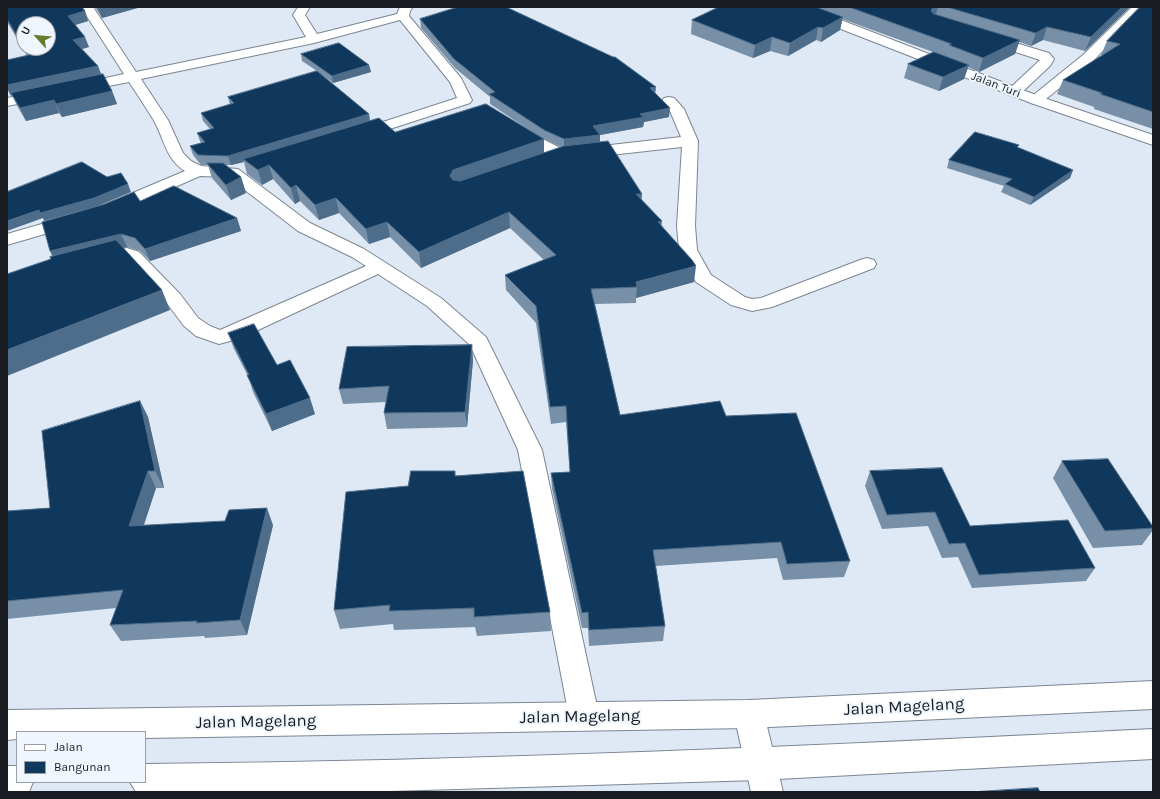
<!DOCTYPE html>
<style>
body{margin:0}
#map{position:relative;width:1160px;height:799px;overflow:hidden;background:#dee9f5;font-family:Karla,sans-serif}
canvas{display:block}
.frame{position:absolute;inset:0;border:8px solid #191d21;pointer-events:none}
.legend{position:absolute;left:16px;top:731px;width:130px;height:52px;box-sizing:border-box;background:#eff6fd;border:1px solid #999fa5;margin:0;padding:5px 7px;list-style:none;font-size:12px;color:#191d21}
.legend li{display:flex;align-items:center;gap:8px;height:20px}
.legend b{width:20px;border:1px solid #999fa5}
.north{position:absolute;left:16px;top:16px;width:40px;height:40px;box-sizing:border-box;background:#eff6fd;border:1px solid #999fa5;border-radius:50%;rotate:297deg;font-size:11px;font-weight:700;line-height:16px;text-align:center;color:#191d21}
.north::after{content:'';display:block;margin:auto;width:14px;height:18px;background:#667c2d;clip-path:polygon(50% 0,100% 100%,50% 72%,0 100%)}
</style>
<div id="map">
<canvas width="1160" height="799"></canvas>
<div class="frame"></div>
<ul class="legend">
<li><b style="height:5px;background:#fff"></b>Jalan</li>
<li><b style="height:11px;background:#10385c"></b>Bangunan</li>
</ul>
<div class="north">U</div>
</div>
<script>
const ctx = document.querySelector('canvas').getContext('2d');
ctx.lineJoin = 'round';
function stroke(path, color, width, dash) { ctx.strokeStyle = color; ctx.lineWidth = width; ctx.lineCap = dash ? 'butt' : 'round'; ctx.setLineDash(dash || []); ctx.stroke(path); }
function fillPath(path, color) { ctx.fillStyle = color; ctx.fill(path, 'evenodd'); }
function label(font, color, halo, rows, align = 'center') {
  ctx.font = font + ' Karla,sans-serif'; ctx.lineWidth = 4; ctx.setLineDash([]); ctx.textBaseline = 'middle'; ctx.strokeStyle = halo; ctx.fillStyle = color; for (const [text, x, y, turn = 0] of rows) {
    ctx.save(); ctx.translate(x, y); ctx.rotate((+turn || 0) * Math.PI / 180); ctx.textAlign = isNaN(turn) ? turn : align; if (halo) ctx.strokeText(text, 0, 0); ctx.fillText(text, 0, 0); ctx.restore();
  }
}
const minor = new Path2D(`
 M 81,7 L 93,7 L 136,72 L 306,37 L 293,15 L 298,7 L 310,7 L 305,15 L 317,34 L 397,14 L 400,7 L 413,7 L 410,11 L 409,16 L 461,78 L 472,100 L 470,103 L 365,137 L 360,139 L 355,137 L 352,134 L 355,131 L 457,98 L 450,82 L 400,20 L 314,43 L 141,79 L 168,120 L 183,153 L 191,161 L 201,166 L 238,169 L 310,223 L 364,249 L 441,298 L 486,337 L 542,450 L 599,716 L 595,726 L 584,730 L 573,726 L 569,716 L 518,450 L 470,345 L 427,306 L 378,274 L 241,338 L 219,344 L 196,336 L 184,326 L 166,302 L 127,260 L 99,266 L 92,264 L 90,260 L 92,256 L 127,248 L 139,252 L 180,294 L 198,318 L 210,326 L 220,330 L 366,266 L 352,257 L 298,231 L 228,177 L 200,176 L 116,213 L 110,214 L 104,213 L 101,209 L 104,205 L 185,171 C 165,159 164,137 153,119 C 145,106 137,94 129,82 L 78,92 L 73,91 L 71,88 L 73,85 L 124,74 Z
 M 1132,7 L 1145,7 L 1093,61 L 1041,103 L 1036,104 L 1031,103 L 1029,100 L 1031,97 L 1083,55 Z
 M 989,35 L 1049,53 L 1054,59 L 1050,66 L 1019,95 L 1014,96 L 1009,95 L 1007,92 L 1009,89 L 1040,60 L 985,42 L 983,39 L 985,36 Z
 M 44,91 L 49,92 L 51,95 L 49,98 L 7,106 L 7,98 Z
 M 669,97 L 674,98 L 684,109 L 698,141 L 695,226 L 697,250 L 711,275 L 745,297 L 752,299 L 761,298 L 860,260 L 867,258 L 874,260 L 876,264 L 874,268 L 772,307 L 752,311 L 731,305 L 696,282 L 679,250 L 677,226 L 682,147 L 584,158 L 578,156 L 576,153 L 578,150 L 584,148 L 681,137 L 670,111 L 662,101 L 664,98 Z
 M 519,127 L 568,152 L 570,155 L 568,158 C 566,159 563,160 561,160 C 552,159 517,140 511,132 L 514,129 Z
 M 73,215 L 79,216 L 82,220 L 79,224 L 7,245 L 7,234 Z`);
const major = new Path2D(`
 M 790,7 L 807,7 L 1041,97 L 1153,135 L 1153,145 L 1031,103 L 792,10 Z
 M 749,700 L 760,704 L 764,714 L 783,792 L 751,792 L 734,714 L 738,704 Z`);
const highway = new Path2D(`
 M 1153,681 L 1153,709 L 749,728 L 145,738 L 145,732 L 17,732 L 17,739 L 7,740 L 7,710 L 749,700 Z
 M 1153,729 L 1153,759 L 759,780 L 357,792 L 136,792 L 130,782 L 145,782 L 145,764 C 481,761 817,746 1153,729 Z
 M 7,766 L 17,766 L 17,782 L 33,782 L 29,792 L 7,792 Z`);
stroke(minor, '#7b8691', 2);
stroke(major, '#7b8691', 2);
stroke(highway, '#7b8691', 2);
fillPath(minor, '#fff');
fillPath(major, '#fff');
fillPath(highway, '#fff');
fillPath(new Path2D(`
 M 7,7 L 85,11 L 88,21 L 75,25 L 89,47 L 82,49 L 98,66 L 101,74 L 112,91 L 117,104 L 62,117 L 59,113 L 26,121 L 17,106 L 12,95 L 11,96 L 7,89 L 7,60 L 27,56 L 9,25 L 7,23 Z
 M 95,7 L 141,7 L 102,18 Z
 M 712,7 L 1130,7 L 1085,51 L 1043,40 L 1031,46 L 1019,42 L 1015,54 L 979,72 L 968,67 L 964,79 L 939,91 L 904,78 L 908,64 L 933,52 L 842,19 L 840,30 L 821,42 L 816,40 L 788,56 L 770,51 L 753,58 L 691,34 L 692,20 L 716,9 Z
 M 1153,7 L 1153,129 L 1094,109 L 1094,107 L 1057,94 L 1063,80 L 1103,55 L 1101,55 L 1107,41 Z
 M 420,19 L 655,94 L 669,117 L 644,122 L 643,127 L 600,135 L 600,142 L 641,200 L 661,225 L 694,282 L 636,298 L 636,303 L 595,304 L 620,415 L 726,416 L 850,561 L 844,577 L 783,580 L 777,558 L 656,566 L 665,626 L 663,641 L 589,646 L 588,628 L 582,628 L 552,489 L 551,473 L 570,472 L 566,422 L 551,424 L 536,323 L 506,290 L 505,275 L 544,260 L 510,228 L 421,268 L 390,237 L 369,244 L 339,213 L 319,220 L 300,201 L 295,204 L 273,179 L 262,185 L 247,174 L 244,162 L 231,165 L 226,165 L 241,177 L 246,193 L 231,200 L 212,178 L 208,165 L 201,165 L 193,155 L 190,146 L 201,143 L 200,141 L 197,133 L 210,129 L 203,121 L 201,113 L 230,105 L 228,97 L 317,71 L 302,61 L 301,54 L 369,65 L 371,72 L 333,83 L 321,74 L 369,114 L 370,121 L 395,132 L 543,139 L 490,104 L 490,97 L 455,68 L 421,28 ZM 544,139 L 561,147 L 544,153 Z
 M 1018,148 L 1073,170 L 1070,178 L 1030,205 L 1001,192 L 1004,186 L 947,168 L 949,160 Z
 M 140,201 L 237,218 L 241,231 L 150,261 L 140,251 L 127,247 L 122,248 L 170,310 L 51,259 L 53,256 L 50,251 Z
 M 228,333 L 277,365 L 315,414 L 272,431 L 253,392 L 248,376 L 234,349 Z
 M 473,360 L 467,427 L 387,429 L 384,413 L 386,402 L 343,404 L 339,389 Z
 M 140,401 L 148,417 L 164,488 L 156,488 L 144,525 L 273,525 L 247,635 L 205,638 L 204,636 L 121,641 L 110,625 L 116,608 L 7,619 L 7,511 L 50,508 Z
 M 1062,461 L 1153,527 L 1153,530 L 1142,545 L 1093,548 L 1053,478 Z
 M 870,471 L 970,526 L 1095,568 L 1086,581 L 972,588 L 958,557 L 942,558 L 928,526 L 882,529 L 865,486 Z
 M 456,475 L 550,612 L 551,631 L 477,636 L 475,627 L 394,630 L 393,624 L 340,629 L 334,610 L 408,486 Z`), '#7790a8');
fillPath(new Path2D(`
 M 101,7 L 141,7 L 102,18 L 98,8 Z
 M 933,7 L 938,7 L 935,18 L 931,11 Z
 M 1122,7 L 1130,7 L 1085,51 L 1091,37 Z
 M 85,11 L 88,21 L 72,26 L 68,16 Z
 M 843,17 L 840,30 L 821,42 L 823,28 Z
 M 818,27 L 816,40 L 788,56 L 790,43 Z
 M 1047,27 L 1043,40 L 1031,46 L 1036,33 Z
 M 85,37 L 89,47 L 78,50 L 73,40 Z
 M 772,37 L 770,51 L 753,58 L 755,45 Z
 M 1020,40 L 1015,54 L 979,72 L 983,58 Z
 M 369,65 L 371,72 L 333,83 L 332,76 Z
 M 969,65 L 964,79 L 939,91 L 943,77 Z
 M 98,66 L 102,77 L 11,93 L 12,95 L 11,96 L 7,87 L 7,85 Z
 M 656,87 L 655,96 L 650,88 Z
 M 112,91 L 117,104 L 62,117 L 56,104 Z
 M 54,100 L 59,113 L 26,121 L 20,108 Z
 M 670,108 L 669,117 L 644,122 L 643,127 L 600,135 L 600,145 L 564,148 L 564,139 L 593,126 L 640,114 Z
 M 369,114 L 370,123 L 243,159 L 244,162 L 231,165 L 228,156 Z
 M 544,139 L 544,154 L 452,191 L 450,176 L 453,170 Z
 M 269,165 L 273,179 L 262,185 L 258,170 Z
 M 1073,170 L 1070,178 L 1030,205 L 1034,197 Z
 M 241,177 L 246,193 L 231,200 L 226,185 Z
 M 128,184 L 131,192 L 98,206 L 44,221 L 43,218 L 7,231 L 7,221 L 39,210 Z
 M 296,185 L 300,201 L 295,204 L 291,188 Z
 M 636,194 L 642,194 L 641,209 Z
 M 336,198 L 339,213 L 319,220 L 315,205 Z
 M 509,212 L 510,228 L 421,268 L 419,252 Z
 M 237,218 L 241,231 L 150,261 L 145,249 Z
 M 662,221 L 660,236 L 658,222 Z
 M 387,222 L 390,237 L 369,244 L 366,229 Z
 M 121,234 L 127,247 L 56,264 L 50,251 Z
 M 696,266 L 694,282 L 636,298 L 637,287 L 636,282 Z
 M 162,290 L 170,310 L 7,376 L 7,350 Z
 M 472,345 L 473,360 L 467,427 L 465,412 Z
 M 310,398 L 315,414 L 272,431 L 266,414 Z
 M 140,401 L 148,417 L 164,488 L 155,471 Z
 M 148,471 L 156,488 L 138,542 L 129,526 Z
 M 267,508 L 273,525 L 247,635 L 240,620 Z`), '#4e6d8a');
const building = new Path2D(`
 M 7,7 L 82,7 L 85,11 L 68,16 L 85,37 L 73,40 L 98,66 L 7,85 L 7,60 L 29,55 L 24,48 L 48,48 L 48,24 L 24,24 L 24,48 L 7,19 Z
 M 458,7 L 506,7 L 613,57 L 615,57 L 656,87 L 650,88 L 670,108 L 640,114 L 644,117 L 593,126 L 600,135 L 564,139 L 544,130 L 489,94 L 495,92 L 454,59 L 420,19 Z
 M 719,7 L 816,7 L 843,17 L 823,28 L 818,27 L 790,43 L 772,37 L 755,45 L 692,20 Z
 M 849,7 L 933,7 L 931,11 L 934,14 L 1020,40 L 983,58 L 949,45 L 951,44 Z
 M 947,7 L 1122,7 L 1091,37 L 1047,27 L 1036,33 Z
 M 1140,7 L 1153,7 L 1153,112 L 1100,94 L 1102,93 L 1063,80 L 1120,44 L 1107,41 Z
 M 339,43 L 369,65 L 332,76 L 301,54 Z
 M 934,52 L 969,65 L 943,77 L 908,64 Z
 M 317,71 L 369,114 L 228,156 L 198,155 L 190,146 L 205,142 L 197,133 L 214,128 L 201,113 L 234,103 L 228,97 Z
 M 103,74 L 112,91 L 56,104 L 54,100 L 20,108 L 11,93 Z
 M 486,104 L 544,139 L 453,170 L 450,176 L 453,180 L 460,181 L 564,146 L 608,141 L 642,194 L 636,194 L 662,221 L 658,222 L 692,260 L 696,266 L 636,282 L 637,287 L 591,289 L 620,415 L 720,401 L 726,416 L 796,413 L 850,561 L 787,564 L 781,542 L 653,550 L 665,626 L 589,630 L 588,612 L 582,613 L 551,473 L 570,472 L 566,406 L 550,407 L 536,306 L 505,275 L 556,255 L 509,212 L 419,252 L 387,222 L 366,229 L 336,198 L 315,205 L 296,185 L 291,188 L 269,165 L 258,170 L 243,159 L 379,118 L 395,132 Z
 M 975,132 L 1019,145 L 1017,147 L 1073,170 L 1034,197 L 1005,184 L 1012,179 L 949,160 Z
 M 82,162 L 107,177 L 121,173 L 128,184 L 94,198 L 40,213 L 39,210 L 7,221 L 7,192 Z
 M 207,163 L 223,163 L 241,177 L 226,185 Z
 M 174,186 L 237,218 L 145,249 L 135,238 L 121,234 L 50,251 L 42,222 L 105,204 L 134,192 L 140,201 Z
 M 116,240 L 162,290 L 7,350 L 7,274 L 51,259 L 50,257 Z
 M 254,324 L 277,365 L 290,360 L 310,398 L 266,414 L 247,375 L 249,375 L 228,333 Z
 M 472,345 L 465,412 L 384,413 L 389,386 L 339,389 L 347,347 Z
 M 140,401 L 155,471 L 148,471 L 129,526 L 225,521 L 229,510 L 267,508 L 240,620 L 196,623 L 197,621 L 110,625 L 123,590 L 7,601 L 7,511 L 50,508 L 42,431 Z
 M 1108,459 L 1153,527 L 1153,528 L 1105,531 L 1062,461 Z
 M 942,468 L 970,526 L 1068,520 L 1095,568 L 979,575 L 965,543 L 949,544 L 935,512 L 887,515 L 870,471 Z
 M 411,471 L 455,471 L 455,476 L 523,471 L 550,612 L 474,617 L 474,608 L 389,611 L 390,605 L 334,610 L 346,492 L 408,486 Z
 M 1038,788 L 1040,792 L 971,792 Z`);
fillPath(building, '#10385c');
stroke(building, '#4e6d8a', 1);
label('12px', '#191d21', '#eff6fd', [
 ["Jalan Turi",996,85,21]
]);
label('17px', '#191d21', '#eff6fd', [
 ["Jalan Magelang",904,707,-3],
 ["Jalan Magelang",580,717,-1],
 ["Jalan Magelang",256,722,-1]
]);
</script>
